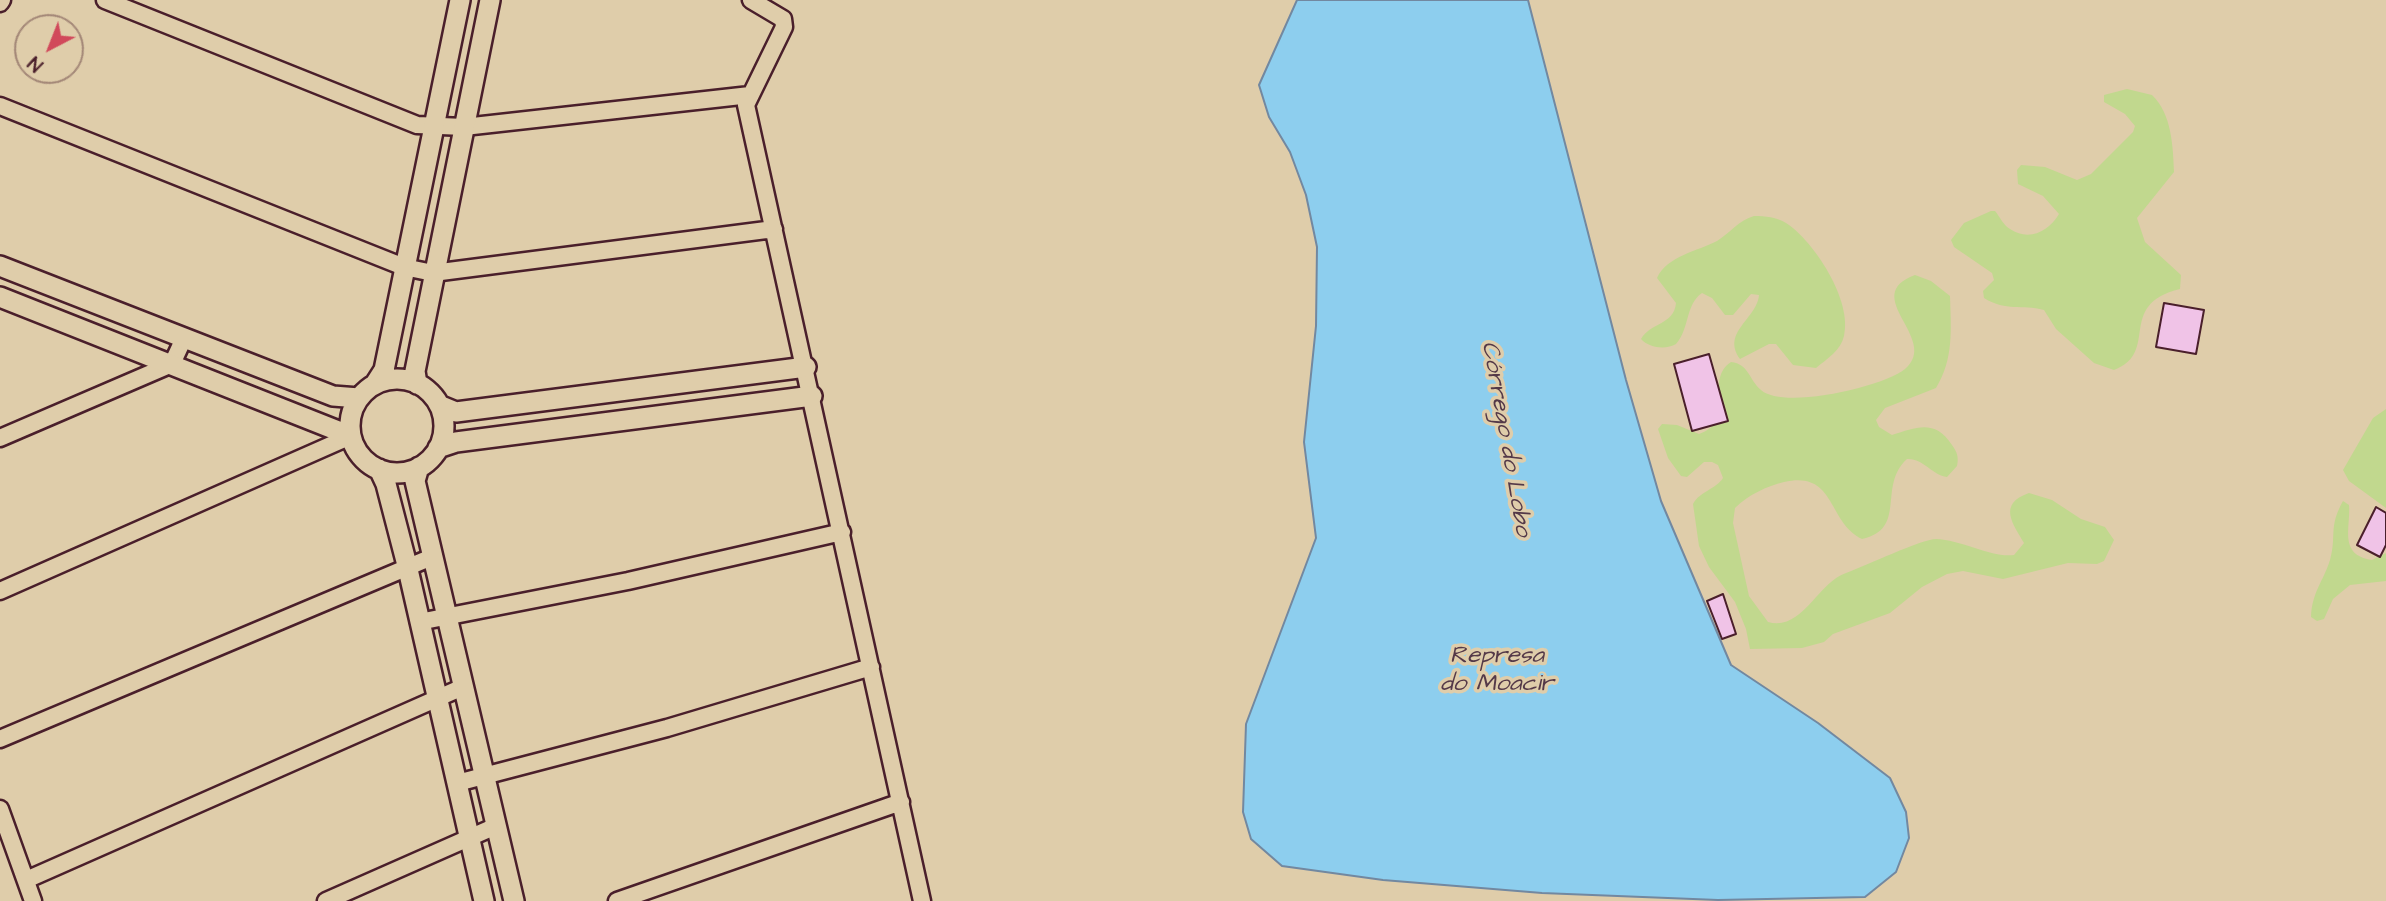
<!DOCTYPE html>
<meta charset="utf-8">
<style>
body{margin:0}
#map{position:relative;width:2386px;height:901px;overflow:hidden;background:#dfcdaa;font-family:"Architects Daughter",sans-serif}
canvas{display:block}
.north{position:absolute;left:14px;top:14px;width:70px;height:70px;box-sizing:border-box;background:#dfcdaa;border:2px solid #a38777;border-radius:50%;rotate:222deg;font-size:19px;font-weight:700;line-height:28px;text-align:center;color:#4a1f2b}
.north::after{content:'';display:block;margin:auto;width:24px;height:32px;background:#d1495b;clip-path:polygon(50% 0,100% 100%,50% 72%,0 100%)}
</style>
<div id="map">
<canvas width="2386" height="901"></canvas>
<div class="north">N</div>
</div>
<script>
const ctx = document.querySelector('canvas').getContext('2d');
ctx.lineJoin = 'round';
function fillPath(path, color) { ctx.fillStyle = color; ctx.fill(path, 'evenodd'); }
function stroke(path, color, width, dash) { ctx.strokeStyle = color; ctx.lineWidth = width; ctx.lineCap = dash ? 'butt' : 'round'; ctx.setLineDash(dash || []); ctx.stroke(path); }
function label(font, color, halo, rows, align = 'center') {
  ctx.font = font + ' "Architects Daughter",sans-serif'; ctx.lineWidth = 7; ctx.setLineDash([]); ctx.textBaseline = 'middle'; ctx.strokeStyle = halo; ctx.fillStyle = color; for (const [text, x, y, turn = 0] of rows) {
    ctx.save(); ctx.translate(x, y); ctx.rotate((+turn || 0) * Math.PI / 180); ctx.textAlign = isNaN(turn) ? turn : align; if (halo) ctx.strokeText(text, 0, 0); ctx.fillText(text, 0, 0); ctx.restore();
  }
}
fillPath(new Path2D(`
 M 2127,89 L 2152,95 C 2172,114 2173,147 2174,172 L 2137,218 L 2145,242 L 2181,275 L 2180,289 C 2115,305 2161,352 2114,370 L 2094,363 L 2056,329 L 2044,310 C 2021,304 2007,312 1984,298 L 1983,291 L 1994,280 L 1992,273 L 1954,247 L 1951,240 L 1964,223 L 1991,211 L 1995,211 C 2000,217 2004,226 2010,229 C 2029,242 2049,231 2059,214 L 2043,196 L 2018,184 L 2017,170 L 2021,165 L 2045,167 L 2077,180 L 2091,174 L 2133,132 L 2135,126 L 2125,114 L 2104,102 L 2104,95 Z
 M 1754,216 C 1765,216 1777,217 1786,223 C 1814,241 1853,301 1844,336 C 1841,350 1827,359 1816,368 L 1793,365 L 1776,344 L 1769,344 L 1740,359 C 1721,332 1757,319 1759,295 L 1751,294 L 1733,315 L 1725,315 L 1712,298 L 1702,293 C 1685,305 1690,328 1676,344 C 1666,350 1649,348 1641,339 C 1651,322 1674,325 1676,303 L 1657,278 C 1667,256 1698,251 1717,241 C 1730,233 1739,220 1754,216 Z
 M 1915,275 L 1931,281 L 1950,296 C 1951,329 1954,359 1936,388 L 1885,408 L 1876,420 L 1879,427 L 1892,435 C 1917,427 1935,419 1952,445 C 1957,452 1959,457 1957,466 L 1947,477 C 1932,475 1923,458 1907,459 C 1877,486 1908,529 1862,539 C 1827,522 1836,470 1784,482 C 1767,486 1748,495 1735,508 L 1733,523 L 1749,596 L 1768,622 C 1802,632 1818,582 1846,573 C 1865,566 1922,539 1936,539 C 1962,540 1992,558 2014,555 L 2024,543 C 2013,524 1997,504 2029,493 L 2052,500 L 2081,519 L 2105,527 L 2114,540 L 2104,561 L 2097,564 L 2068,563 L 2003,579 L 1963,571 L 1947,574 L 1922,587 L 1890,613 L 1833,634 L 1824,642 L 1802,648 L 1750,649 L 1746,629 L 1735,602 L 1709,567 L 1699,546 L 1693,504 C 1700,491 1715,490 1723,478 L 1718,465 L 1712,462 L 1704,462 L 1687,477 L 1681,476 L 1668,458 L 1658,429 L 1662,424 L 1677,425 L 1699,434 C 1735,423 1704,379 1731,362 C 1749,364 1749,380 1761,390 C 1783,410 1883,387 1905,369 C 1941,339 1858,296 1915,275 Z
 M 2386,409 L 2386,508 L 2349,481 L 2343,470 L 2373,418 Z
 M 2343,501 L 2349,505 C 2351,527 2338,555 2372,560 L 2386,553 L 2386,581 L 2350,585 L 2333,599 L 2324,619 L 2317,621 L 2311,617 C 2312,592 2323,582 2330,560 C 2337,535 2328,528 2343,501 Z`), '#c1d88e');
const water = new Path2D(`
 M 1297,0 L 1528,0 L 1626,380 L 1661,501 L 1731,665 L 1818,723 L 1890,778 L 1906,812 L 1909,838 L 1896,872 L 1865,897 L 1718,900 L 1542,893 L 1383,880 L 1282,866 L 1251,839 L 1243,812 L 1246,724 L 1316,538 L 1304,442 L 1316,326 L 1317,247 L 1306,195 L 1290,152 L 1269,117 L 1259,85 Z`);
fillPath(water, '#8dceee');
stroke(water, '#7288a0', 2);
const building = new Path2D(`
 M 2164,303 L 2204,310 L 2196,354 L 2156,347 Z
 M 1709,354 L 1728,421 L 1692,431 L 1674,364 Z
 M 2376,507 L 2386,513 L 2386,545 L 2380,557 L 2357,545 Z
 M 1723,594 L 1736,634 L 1722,639 L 1707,601 Z`);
fillPath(building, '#f0c3e7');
stroke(building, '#4a1f2b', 2);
const minor = new Path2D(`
 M 105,0 L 417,125 L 464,127 L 750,95
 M 751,0 L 783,19 L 784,27 L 746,105 L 922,901
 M 0,3 L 2,0
 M 0,106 L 404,267 L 433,273 L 774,229
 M 0,438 L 172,364 L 184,338
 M 0,591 L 351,436
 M 419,622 L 628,581 L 842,532
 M 0,739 L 432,557
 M 457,783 L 667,728 L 871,667
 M 0,809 L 33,901
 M 26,880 L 463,687
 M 326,901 L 496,826
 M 617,901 L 901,802`);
const tertiary = new Path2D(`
 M 0,266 L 333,396 L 359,398
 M 0,297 L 351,436
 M350 426a47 47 0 1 1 94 0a47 47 0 1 1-94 0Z
 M 375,384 L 384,370 L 460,0
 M 417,384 L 415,371 L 490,0
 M 439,405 L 456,412 L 806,367
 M 438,448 L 456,442 L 812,396
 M 419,467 L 415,481 L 514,901
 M 379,469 L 386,484 L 407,565 L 484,901`);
stroke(minor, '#4a1f2b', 21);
stroke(tertiary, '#4a1f2b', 24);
stroke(minor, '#dfcdaa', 16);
stroke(tertiary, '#dfcdaa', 19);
label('italic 24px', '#543948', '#dfcdaa', [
 ["Córrego do Lobo",1505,439,80],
 ["Represa",1497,657],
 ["do Moacir",1497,685]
]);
</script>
